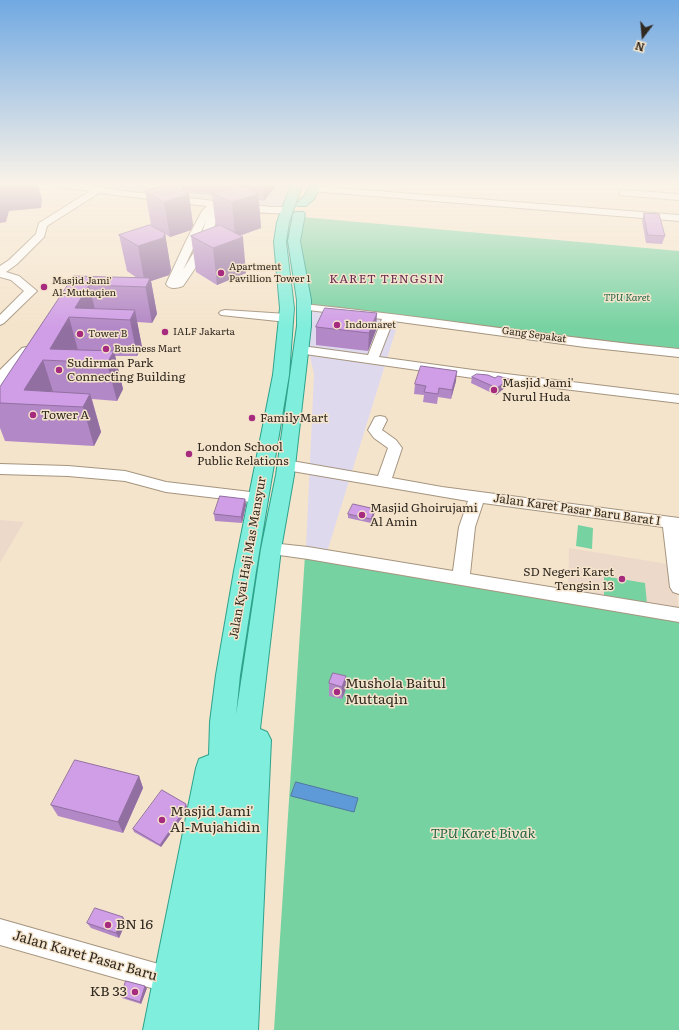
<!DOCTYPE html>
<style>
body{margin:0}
#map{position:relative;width:679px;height:1030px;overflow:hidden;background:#f5e4cc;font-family:Literata,serif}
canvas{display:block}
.north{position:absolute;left:623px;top:16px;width:40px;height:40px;-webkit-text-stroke:3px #f5e4cc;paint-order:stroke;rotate:196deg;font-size:11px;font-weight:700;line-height:16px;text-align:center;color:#312a21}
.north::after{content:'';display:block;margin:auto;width:14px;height:18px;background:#312a21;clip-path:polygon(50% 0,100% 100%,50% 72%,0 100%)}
</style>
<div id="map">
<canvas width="679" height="1030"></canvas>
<div class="north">N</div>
</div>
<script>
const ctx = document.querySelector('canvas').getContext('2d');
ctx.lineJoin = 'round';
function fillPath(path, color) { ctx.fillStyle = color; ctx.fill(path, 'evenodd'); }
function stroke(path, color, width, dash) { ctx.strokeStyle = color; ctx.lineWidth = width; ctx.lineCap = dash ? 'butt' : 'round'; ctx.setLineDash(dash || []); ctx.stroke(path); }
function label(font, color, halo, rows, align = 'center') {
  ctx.font = font + ' Literata,serif'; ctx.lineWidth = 3; ctx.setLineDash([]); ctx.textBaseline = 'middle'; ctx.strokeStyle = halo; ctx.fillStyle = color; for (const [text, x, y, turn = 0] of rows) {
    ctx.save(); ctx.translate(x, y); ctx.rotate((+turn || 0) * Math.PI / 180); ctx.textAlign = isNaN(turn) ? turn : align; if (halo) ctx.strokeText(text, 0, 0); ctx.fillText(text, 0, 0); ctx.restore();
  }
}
fillPath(new Path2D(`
 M 66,183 L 154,183 L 142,193 Z
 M 169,183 L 295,183 L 282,208 L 154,196 Z
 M 299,308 L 399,320 L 327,552 L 306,548 L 314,374 Z`), '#dfd9ee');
fillPath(new Path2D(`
 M 0,520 L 24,522 L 0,563 Z
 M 569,548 L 674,565 L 679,613 L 568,593 Z`), '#ecd9c9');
fillPath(new Path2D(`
 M 303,217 L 679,251 L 679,356 L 299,308 L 297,262 Z
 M 578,525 L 593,528 L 592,549 L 576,546 Z
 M 305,555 L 679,619 L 679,1030 L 274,1030 Z
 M 604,576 L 645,583 L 647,604 L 604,597 Z`), '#77d2a2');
const water = new Path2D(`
 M 296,782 L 358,798 L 354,812 L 291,796 Z`);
fillPath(water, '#5e99d8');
stroke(water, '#5078a1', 1);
const minor = new Path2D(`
 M 52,183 L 74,183 L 123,191 L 271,207 L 288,207 L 293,210 C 285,218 236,209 224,208 C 214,218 214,233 208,246 C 201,260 192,273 183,286 C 177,288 170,290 166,284 L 186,241 L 202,211 L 207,206 L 99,193 L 47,226 L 44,237 L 17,264 L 6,272 L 19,276 L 37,291 L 4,323 L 0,325 L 0,315 L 24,291 L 11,280 L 0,277 L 0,266 L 9,260 L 36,234 L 39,223 L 90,191 L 56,186 ZM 206,221 L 197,247 L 183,270 Z
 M 314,186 L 679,215 L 679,221 L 311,191 L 310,189 L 311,187 Z
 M 623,190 L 679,194 L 679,200 L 620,195 L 619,193 L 620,191 Z
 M 304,304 C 429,317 554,337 679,349 L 679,357 L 585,347 L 393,321 L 379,357 L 473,370 L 679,395 L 679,403 L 473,378 L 298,353 L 296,350 L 298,347 L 302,346 L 368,355 L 382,319 L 300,309 L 298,307 L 300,305 Z
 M 225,310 L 287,314 L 291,316 L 293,318 L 291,320 L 287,322 L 221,315 L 219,313 L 221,311 Z
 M 26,347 L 30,348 L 32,351 L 9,376 C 11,385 10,395 5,403 L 0,404 L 0,370 L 22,348 Z
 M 380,416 L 385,417 L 387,420 L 382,430 L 396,440 L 402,448 L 392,478 L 442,487 L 679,518 L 679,594 L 673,592 L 670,587 L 663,527 L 483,503 L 475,527 L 470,574 L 679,608 L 679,622 L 308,559 L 265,553 L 263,549 L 265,545 L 271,543 L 308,547 L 453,571 L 459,527 L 468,501 L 286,470 L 281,468 L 279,465 L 281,462 L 286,460 L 378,476 L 388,448 L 374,438 L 368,430 L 375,417 Z
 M 0,464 L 68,466 L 125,471 L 166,482 L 259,493 L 265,494 L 267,498 L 265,502 L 259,503 L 166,492 L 125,481 L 68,476 L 0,474 Z
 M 0,919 L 169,967 L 178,971 L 182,980 L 178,989 L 169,993 L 0,945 Z`);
const major = new Path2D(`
 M 292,183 L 303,183 L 289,222 L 286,242 L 294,308 L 289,375 L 256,571 L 240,675 L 236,715 L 261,549 L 276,475 L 297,326 L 297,300 L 288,241 L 293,214 L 295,212 L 303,212 L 305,214 L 300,241 L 311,300 L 311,326 L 294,475 L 281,549 L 260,729 L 267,732 L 271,740 L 258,1030 L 143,1030 L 196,768 L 199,759 L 209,755 L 210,722 L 216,675 L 234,571 L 273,375 L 280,308 L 274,242 L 277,222 Z
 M 311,183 L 322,183 L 314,199 L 306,206 L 298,206 L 296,204 L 305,195 Z`);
stroke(minor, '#a5957f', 2);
stroke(major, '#2ea28b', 2);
fillPath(minor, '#fff');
fillPath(major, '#80eedc');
fillPath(new Path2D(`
 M 180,183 L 278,183 L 264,201 L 259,200 L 261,228 L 240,236 L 246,273 L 217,285 L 196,272 L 191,236 L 216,227 L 212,195 L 189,193 L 193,225 L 191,230 L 170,237 L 165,234 L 171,270 L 169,275 L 151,281 L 157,314 L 152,323 L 137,322 L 142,347 L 137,356 L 115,356 L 123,389 L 117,401 L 92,399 L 101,432 L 94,446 L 5,441 L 0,428 L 0,387 L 74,276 L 137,278 L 127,271 L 119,235 L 151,225 L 145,191 L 176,184 L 176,188 L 181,190 Z
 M 644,213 L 665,236 L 662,244 L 646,243 L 642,221 Z
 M 316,327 L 376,330 L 368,351 L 316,345 Z
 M 472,377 L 508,385 L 496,395 L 471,383 Z
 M 456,381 L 451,399 L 438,397 L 437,404 L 423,402 L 424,395 L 414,394 L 415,384 Z
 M 245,499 L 246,505 L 242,523 L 215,521 L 214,514 Z
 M 375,509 L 375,512 L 371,523 L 348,518 L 348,514 Z
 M 346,676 L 346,689 L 342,699 L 329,696 L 329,683 Z
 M 139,776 L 143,788 L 123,833 L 58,816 L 51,805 Z
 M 187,807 L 186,812 L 161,847 L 134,832 L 133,829 Z
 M 126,922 L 119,938 L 91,928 L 87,923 Z
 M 147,988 L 141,1004 L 122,998 L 121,996 Z`), '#b388c6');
fillPath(new Path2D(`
 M 0,183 L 37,183 L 42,199 L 41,208 L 9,211 L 6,222 L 0,223 Z
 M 263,183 L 278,183 L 264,201 Z
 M 176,184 L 178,197 L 188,190 L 193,225 L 191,230 L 170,237 L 164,202 L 175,187 Z
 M 258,194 L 261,228 L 235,237 L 232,202 Z
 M 165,233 L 171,270 L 169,275 L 151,281 L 157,314 L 152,323 L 138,246 Z
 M 243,237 L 246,273 L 217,285 L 213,248 Z
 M 89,285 L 97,318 L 75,308 Z
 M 135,310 L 142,347 L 137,356 L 130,320 Z
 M 377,313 L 376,330 L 368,351 L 369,333 Z
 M 69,317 L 79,354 L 50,349 Z
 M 114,351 L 123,389 L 117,401 L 107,363 Z
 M 43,360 L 55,398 L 24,390 Z
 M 457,371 L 456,381 L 451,399 L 452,390 Z
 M 509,379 L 508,385 L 496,395 L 497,388 Z
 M 90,394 L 101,432 L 94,446 L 83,407 Z
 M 245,499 L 246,505 L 242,523 L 241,517 Z
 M 375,509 L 375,512 L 371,523 L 371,519 Z
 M 346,676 L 346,689 L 342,699 L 342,687 Z
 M 139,776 L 143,788 L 123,833 L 118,822 Z
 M 186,804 L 187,807 L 186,812 L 161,847 L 160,845 Z
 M 123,917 L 126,922 L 119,938 L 116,933 Z
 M 145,986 L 147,988 L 141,1004 L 140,1002 Z`), '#926fa1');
const building = new Path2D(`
 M 172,183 L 176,184 L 175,187 L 180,190 L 186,189 L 188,190 L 186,195 L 164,202 L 145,191 Z
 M 239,184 L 258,194 L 232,202 L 212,193 L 233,187 Z
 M 644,213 L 659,214 L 665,236 L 648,235 Z
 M 150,225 L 165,233 L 163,238 L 138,246 L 119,235 Z
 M 220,225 L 243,237 L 213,248 L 191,236 Z
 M 74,276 L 150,278 L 146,287 L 89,285 L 75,308 L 135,310 L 130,320 L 69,317 L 50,349 L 114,351 L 107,363 L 43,360 L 24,390 L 90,394 L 83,407 L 0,403 L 0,387 Z
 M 325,308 L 377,313 L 369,333 L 316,327 Z
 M 421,366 L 457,371 L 452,390 L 439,388 L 438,394 L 424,392 L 426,386 L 415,384 Z
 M 477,374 L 488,375 L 495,378 L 498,376 L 509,379 L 497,388 L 472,377 Z
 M 220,496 L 245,499 L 241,517 L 214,514 Z
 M 353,504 L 375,509 L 371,519 L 348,514 Z
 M 333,673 L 346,676 L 342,687 L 329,683 Z
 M 75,760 L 139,776 L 118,822 L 51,805 Z
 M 162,790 L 186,804 L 185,809 L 160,845 L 133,829 Z
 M 95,908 L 123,917 L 116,933 L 87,923 Z
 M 126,981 L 145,986 L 140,1002 L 121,996 Z`);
fillPath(building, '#d09ee6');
stroke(building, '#926fa1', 1);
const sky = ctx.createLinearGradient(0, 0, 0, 328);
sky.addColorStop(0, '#71a9e2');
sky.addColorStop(0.56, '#faf3e8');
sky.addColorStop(1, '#faf3e800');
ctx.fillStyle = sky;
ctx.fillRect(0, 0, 679, 328);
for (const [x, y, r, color] of [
 [221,273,4,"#a62b7f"],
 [44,287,4,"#a62b7f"],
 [337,325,4,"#a62b7f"],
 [165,332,4,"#a62b7f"],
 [80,334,4,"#a62b7f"],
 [106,349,4,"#a62b7f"],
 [59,370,4,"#a62b7f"],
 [494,390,4,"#a62b7f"],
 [33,415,4,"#a62b7f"],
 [252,418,4,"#a62b7f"],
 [189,454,4,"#a62b7f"],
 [362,515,4,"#a62b7f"],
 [622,579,4,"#a62b7f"],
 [337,692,4,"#a62b7f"],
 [162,820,4,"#a62b7f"],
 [108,925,4,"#a62b7f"],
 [135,992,4,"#a62b7f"]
]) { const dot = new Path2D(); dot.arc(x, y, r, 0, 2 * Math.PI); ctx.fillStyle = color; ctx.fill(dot); stroke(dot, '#f5e4cc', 1.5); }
label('10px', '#312a21', '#f5e4cc', [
 ["Apartment",229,267],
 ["Pavillion Tower 1",229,279],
 ["Masjid Jami'",52,281],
 ["Al-Muttaqien",52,293],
 ["Indomaret",345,325],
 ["IALF Jakarta",173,332],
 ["Tower B",88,334],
 ["Business Mart",114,349]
], 'left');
label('italic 10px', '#226546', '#f5e4cc', [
 ["TPU Karet",627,298]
]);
label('10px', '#312a21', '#f5e4cc', [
 ["Gang Sepakat",534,335,8]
]);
ctx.letterSpacing = '1px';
label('12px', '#692d53', '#f5e4cc', [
 ["KARET TENGSIN",387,279]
]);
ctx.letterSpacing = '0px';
label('12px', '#312a21', '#f5e4cc', [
 ["Sudirman Park",67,363],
 ["Connecting Building",67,377],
 ["Masjid Jami'",502,383],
 ["Nurul Huda",502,397],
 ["Tower A",41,415],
 ["FamilyMart",260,418],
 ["London School",197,447],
 ["Public Relations",197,461],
 ["Masjid Ghoirujami",370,508],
 ["Al Amin",370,522],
 ["SD Negeri Karet",614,572,"right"],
 ["Tengsin 13",614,586,"right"]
], 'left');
label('12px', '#312a21', '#f5e4cc', [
 ["Jalan Karet Pasar Baru Barat I",577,510,8],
 ["Jalan Kyai Haji Mas Mansyur",248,558,-80]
]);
label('14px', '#312a21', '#f5e4cc', [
 ["Mushola Baitul",345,684],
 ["Muttaqin",345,700],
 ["Masjid Jami'",170,812],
 ["Al-Mujahidin",170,828],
 ["BN 16",116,925],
 ["KB 33",127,992,"right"]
], 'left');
label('italic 14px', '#226546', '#f5e4cc', [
 ["TPU Karet Bivak",483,834]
]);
label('14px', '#312a21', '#f5e4cc', [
 ["Jalan Karet Pasar Baru",85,956,16]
]);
</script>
